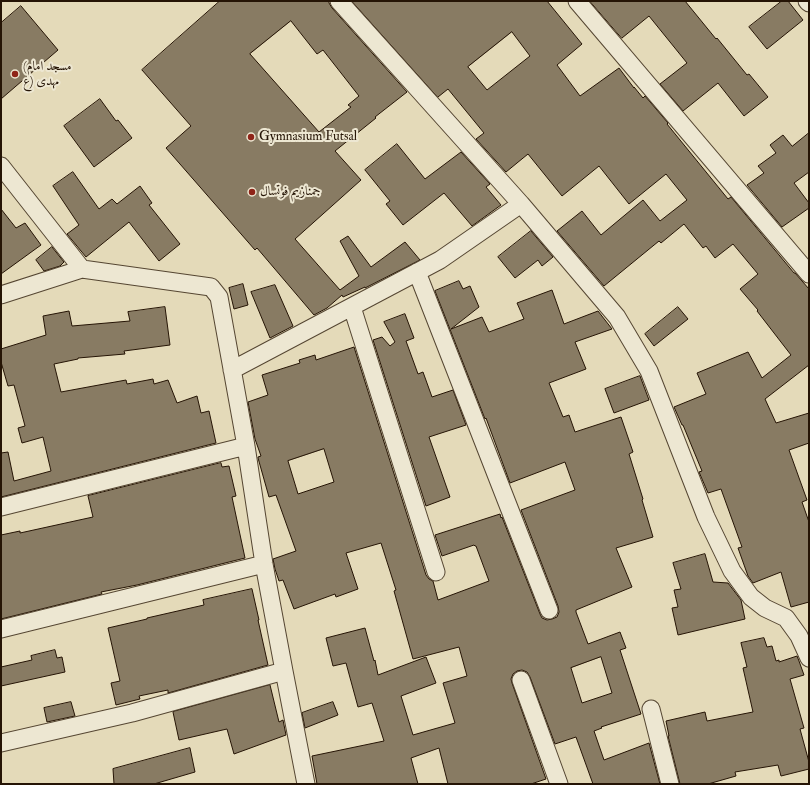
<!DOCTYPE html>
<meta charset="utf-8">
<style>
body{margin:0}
#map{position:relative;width:810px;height:785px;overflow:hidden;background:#e4dab9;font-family:"IM FELL Double Pica",serif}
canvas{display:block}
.frame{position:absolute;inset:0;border:2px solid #251405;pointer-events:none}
</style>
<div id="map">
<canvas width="810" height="785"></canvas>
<div class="frame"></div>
</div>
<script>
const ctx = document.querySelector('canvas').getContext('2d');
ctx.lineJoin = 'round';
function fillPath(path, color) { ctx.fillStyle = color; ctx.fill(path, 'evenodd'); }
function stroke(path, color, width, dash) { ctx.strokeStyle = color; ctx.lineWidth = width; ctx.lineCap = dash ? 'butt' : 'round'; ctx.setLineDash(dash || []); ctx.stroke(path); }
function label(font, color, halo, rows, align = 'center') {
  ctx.font = font + ' "IM FELL Double Pica",Amiri,serif'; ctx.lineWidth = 4; ctx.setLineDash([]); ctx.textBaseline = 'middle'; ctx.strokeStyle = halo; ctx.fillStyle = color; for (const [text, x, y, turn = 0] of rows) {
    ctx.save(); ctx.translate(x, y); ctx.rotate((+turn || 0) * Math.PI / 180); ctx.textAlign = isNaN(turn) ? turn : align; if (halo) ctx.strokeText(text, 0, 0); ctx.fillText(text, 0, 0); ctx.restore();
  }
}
const building = new Path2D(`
 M 220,1 L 329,1 L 329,3 L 332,8 L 407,92 L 375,117 L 376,118 L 335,151 L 361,180 L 295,239 L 340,290 L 359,276 L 340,241 L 348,236 L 371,267 L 405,242 L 420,260 L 365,288 L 365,287 L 343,297 L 342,295 L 327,308 L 314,315 L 257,248 L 255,250 L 166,148 L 191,126 L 142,70 ZM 291,21 L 317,54 L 323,50 L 359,96 L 348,105 L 351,107 L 319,132 L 250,54 Z
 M 352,1 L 547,1 L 582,44 L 557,65 L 580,96 L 619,68 L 634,88 L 634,87 L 643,98 L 645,96 L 668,123 L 667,124 L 728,199 L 731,197 L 794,273 L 795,273 L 809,289 L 809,365 L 765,399 L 776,423 L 809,413 L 809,443 L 789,450 L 807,500 L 802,502 L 809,522 L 809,602 L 791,607 L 781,572 L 753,583 L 748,576 L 738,548 L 742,547 L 721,489 L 708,493 L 699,472 L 702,471 L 683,425 L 682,425 L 674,407 L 706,394 L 697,373 L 748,352 L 762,378 L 791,355 L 757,311 L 758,310 L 740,289 L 758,274 L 733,244 L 715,258 L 706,246 L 703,248 L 684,224 L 661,243 L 659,241 L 604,286 L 557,231 L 582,211 L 601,235 L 643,200 L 660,221 L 687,200 L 666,174 L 629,204 L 599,166 L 562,196 L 528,154 L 506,172 L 476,139 L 484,133 L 448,89 L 438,97 ZM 512,32 L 530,56 L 487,90 L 468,67 Z
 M 590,1 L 685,1 L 716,39 L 717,38 L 747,75 L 749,74 L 768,97 L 744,116 L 718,83 L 683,111 L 660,84 L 687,63 L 649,16 L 622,38 Z
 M 782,1 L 788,1 L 803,20 L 767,49 L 749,27 Z
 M 21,6 L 58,50 L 1,99 L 1,23 Z
 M 100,99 L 116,121 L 118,120 L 132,138 L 94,167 L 64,126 Z
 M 809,133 L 809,172 L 794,183 L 809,203 L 809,208 L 782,227 L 747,185 L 764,173 L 758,166 L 776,153 L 770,145 L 783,135 L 792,146 Z
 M 397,144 L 425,179 L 461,152 L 490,184 L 486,187 L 501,205 L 472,226 L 444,193 L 403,225 L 386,204 L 390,201 L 365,170 Z
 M 73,172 L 99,209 L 112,199 L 117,204 L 140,186 L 152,203 L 149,205 L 180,244 L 159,261 L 129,222 L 86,257 L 67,234 L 79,225 L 53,186 Z
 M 1,209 L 16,228 L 25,223 L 41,245 L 1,274 Z
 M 531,231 L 553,257 L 542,266 L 538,260 L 515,278 L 498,257 Z
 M 52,247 L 64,262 L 60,266 L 44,271 L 36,260 Z
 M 459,281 L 463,289 L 470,286 L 479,307 L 451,329 L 482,317 L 489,332 L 524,319 L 517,303 L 552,290 L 564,324 L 598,311 L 612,329 L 575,342 L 586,369 L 549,383 L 563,417 L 569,415 L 575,432 L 621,417 L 633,452 L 629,454 L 643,499 L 642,500 L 653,537 L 616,548 L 632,587 L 576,610 L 576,612 L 588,644 L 620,632 L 626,648 L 620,650 L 641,714 L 601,727 L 602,728 L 594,731 L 604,760 L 649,743 L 660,784 L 593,784 L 576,737 L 555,744 L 530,677 L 527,672 L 522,670 L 517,671 L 513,674 L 511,679 L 512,683 L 546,779 L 531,784 L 448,784 L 439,748 L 411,758 L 418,784 L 317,784 L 312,756 L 384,741 L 372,703 L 358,707 L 346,663 L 333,666 L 326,638 L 365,628 L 374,661 L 375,660 L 378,675 L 426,657 L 436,683 L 401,696 L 413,735 L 455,723 L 443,683 L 467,676 L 459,647 L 413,659 L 394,591 L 396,590 L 381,543 L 346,553 L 358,589 L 336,597 L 335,594 L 294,609 L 283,580 L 279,581 L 275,569 L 273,559 L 296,551 L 276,495 L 269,497 L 258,458 L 258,457 L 261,456 L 255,439 L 248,402 L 268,395 L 262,375 L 300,363 L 299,360 L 315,355 L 316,360 L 354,347 L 426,575 L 429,579 L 433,581 L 438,600 L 489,581 L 476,546 L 475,546 L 474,545 L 442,556 L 435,535 L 500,514 L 501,518 L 502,517 L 540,614 L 542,618 L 547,620 L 552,619 L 557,617 L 559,612 L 558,606 L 521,510 L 575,490 L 565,462 L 510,483 L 486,418 L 485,419 L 435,291 ZM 324,449 L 334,482 L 298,494 L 288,461 ZM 601,657 L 612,693 L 582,703 L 571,668 Z
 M 243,284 L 248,305 L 234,309 L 229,288 Z
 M 275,285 L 293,326 L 270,338 L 251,292 Z
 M 165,307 L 170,345 L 124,351 L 125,354 L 78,358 L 78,359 L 54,364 L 61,392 L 126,380 L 127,384 L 153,379 L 154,384 L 168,380 L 177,403 L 197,396 L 201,413 L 209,411 L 216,443 L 1,497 L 1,453 L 8,452 L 14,481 L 51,471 L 43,437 L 22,443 L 18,428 L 25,426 L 14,385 L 8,386 L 1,362 L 1,349 L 46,335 L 43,316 L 69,311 L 72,326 L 130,321 L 128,312 Z
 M 678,307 L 688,319 L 654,346 L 645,334 Z
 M 405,314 L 414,338 L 406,341 L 418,374 L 423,372 L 432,397 L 453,390 L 466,425 L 429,437 L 450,497 L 426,506 L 373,340 L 382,337 L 390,346 L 395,342 L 384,322 Z
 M 640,376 L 649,400 L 614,413 L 605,389 Z
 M 221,463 L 222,467 L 229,466 L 236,496 L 232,497 L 245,558 L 137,585 L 101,592 L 102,594 L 1,619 L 1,535 L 20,531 L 20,533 L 93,517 L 88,496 Z
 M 705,554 L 713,582 L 728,583 L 741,600 L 745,619 L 678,635 L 672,608 L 678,607 L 674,590 L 681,589 L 673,563 Z
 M 252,589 L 259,620 L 258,620 L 268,665 L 168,693 L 168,690 L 139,696 L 140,699 L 116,705 L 111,683 L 120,681 L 108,628 L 147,619 L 147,618 L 204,605 L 203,600 Z
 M 764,638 L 767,647 L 772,646 L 776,661 L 779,660 L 779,662 L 797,656 L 799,661 L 804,675 L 790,679 L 804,728 L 800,729 L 809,762 L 809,769 L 781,776 L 778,765 L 735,772 L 736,776 L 708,784 L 680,784 L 668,736 L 669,736 L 666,721 L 705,712 L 707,721 L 753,712 L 743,668 L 747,667 L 741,643 Z
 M 55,650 L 57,658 L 62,657 L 65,672 L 1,686 L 1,667 L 32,660 L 31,656 Z
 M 270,685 L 279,722 L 283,720 L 286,735 L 234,754 L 227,729 L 179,740 L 173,712 Z
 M 71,702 L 75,716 L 47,722 L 44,708 Z
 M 333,702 L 338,715 L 305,728 L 302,713 Z
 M 190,748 L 195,772 L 154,784 L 114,784 L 113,769 Z`);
fillPath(building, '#887b63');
stroke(building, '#251405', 1);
const street = new Path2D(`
 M 339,1 L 521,204 L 617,317 L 649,371 L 706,517 L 732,571 L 751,597 L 765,608 L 786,618 L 799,636 L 809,658
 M 577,1 L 809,274
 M 807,1 L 809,3
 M 1,166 L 82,269
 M 417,272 L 549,610
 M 1,295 L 82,269 L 211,287 L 219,297 L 246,446 L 264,564 L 284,671 L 306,784
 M 352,307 L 436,572
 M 232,370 L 440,260 L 521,204
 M 1,507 L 246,446
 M 1,629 L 264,564
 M 521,680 L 559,784
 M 651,709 L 670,784
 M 1,743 L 132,713 L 284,671`);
stroke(street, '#554632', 19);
stroke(street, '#ede7d2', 17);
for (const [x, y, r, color] of [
 [15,74,4,"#8f2418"],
 [251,137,4,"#8f2418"],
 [252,192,4,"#8f2418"]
]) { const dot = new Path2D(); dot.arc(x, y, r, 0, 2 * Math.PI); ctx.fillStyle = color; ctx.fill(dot); stroke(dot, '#ede7d2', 1.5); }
label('13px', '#251405', '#ede7d2', [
 ["(مسجد امام",23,67],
 ["مهدی (ع",23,82],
 ["Gymnasium Futsal",259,137],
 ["جمنازیم فوتسال",260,192]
], 'left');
</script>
